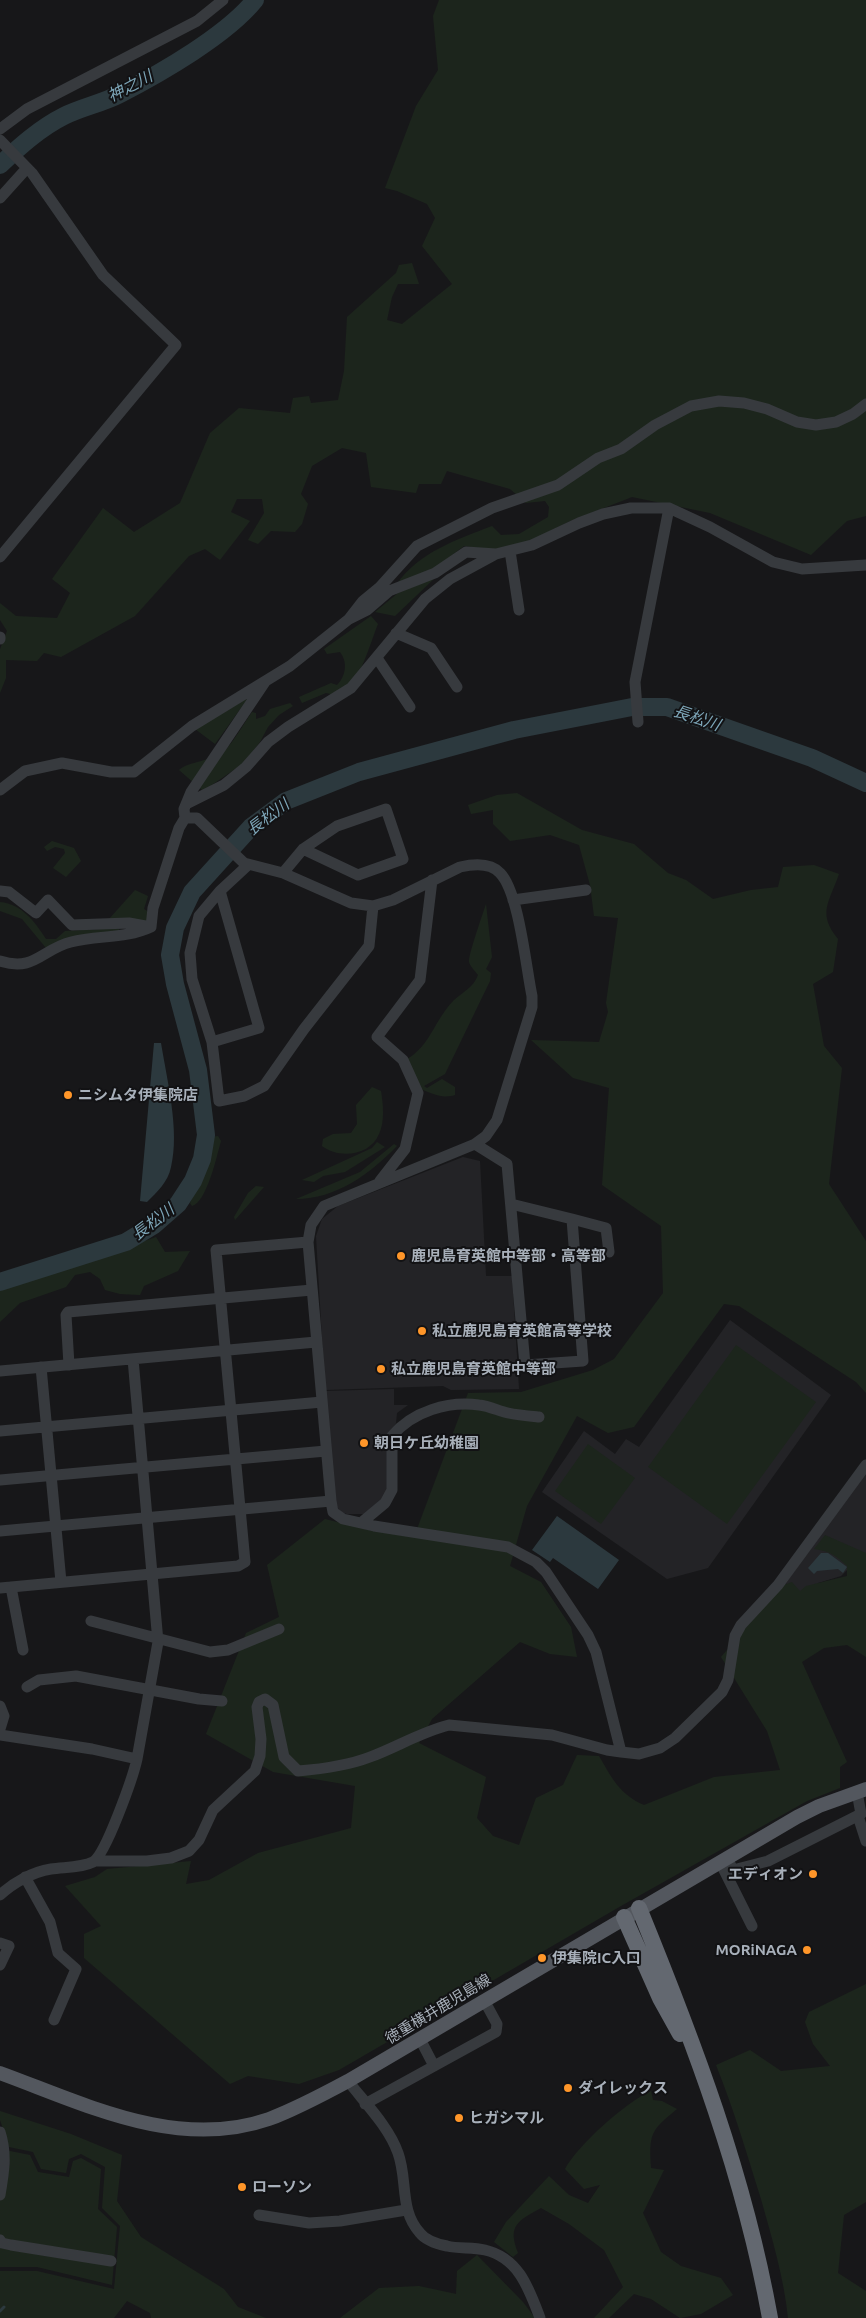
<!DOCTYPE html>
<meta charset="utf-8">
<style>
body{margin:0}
canvas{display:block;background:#171719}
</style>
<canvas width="866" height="2318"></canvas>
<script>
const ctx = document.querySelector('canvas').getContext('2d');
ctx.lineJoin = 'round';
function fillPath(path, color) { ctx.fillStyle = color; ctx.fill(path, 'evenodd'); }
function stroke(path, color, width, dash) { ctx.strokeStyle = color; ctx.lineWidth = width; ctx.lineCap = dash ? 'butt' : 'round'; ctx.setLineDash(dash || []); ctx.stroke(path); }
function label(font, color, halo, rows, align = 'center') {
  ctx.font = font + ' Ubuntu,"Noto Sans JP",sans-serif'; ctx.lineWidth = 4; ctx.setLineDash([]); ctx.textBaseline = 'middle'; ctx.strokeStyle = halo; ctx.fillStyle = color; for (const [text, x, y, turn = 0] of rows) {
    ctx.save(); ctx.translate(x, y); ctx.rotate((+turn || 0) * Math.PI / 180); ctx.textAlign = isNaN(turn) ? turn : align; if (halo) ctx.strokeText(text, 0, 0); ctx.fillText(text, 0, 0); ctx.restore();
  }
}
fillPath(new Path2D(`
 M 463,1157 L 480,1161 L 486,1276 L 512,1276 L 519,1389 L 451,1390 L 443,1386 L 325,1390 L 316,1236 L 322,1219 L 338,1206 Z
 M 730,1320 L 831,1395 L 708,1568 L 667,1579 L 542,1492 L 584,1431 L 615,1454 L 626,1439 L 639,1447 Z
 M 394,1389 L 394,1405 L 408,1405 L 397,1413 L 396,1423 L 388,1437 L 391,1475 L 384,1499 L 367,1514 L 347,1514 L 341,1512 L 336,1506 L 325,1391 Z
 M 866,1471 L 866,1585 L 850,1567 L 841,1576 L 818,1583 L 813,1593 L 797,1597 L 784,1586 Z`), '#232326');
fillPath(new Path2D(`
 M 439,0 L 866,0 L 866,516 L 847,521 L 811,555 L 710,513 L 632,497 L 568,522 L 525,544 L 495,550 L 464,546 L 430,572 L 396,585 C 419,552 456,540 492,526 L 501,535 L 519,534 L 548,517 L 549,507 L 545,501 L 526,503 L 510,489 L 447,471 L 441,484 L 419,484 L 416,493 L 371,487 L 366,453 L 342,448 L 312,466 L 301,494 L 308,504 L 302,524 L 295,532 L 271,531 L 258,544 L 248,540 L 264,513 L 262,499 L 237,499 L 231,512 L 250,521 L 220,560 L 205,549 L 189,556 L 135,616 L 61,657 L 44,653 L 37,661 L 6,660 L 6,678 L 0,693 L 0,720 L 0,649 L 7,631 L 0,620 L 0,603 L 16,616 L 57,618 L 70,593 L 52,579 L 103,508 L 134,532 L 180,503 L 210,433 L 239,408 L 290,413 L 293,398 L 309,396 L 311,403 L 338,400 L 344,371 L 347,317 L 396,273 L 399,265 L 412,263 L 419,284 L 398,284 L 392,297 L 387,320 L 402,324 L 452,284 L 422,246 L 435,218 L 427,204 L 397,191 L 385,188 L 416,106 L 438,70 L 433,16 Z
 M 436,577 L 395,616 L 375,612 L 398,593 Z
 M 371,616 L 378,624 C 373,636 361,674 354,681 C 349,687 341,691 335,695 L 326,693 L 302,703 L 299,697 L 331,683 L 337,685 C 346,676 348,662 340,652 L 327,654 L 324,649 Z
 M 254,690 L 215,744 L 195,729 Z
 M 290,703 L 293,706 L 279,715 L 268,727 L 260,742 L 244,763 L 203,791 L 179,770 C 189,761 211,762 225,750 C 235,740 244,723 252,712 L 256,713 L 256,719 L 265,716 L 270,709 Z
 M 517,793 L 582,830 L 634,844 L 668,873 L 686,880 L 713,899 L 751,890 L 778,887 L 783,867 L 814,865 L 839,874 C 829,903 817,913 838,939 L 833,972 L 813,984 L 824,1046 L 842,1068 L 829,1184 L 866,1241 L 866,1393 L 856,1382 L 739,1306 L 724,1304 L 634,1427 L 608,1433 L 577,1416 L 527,1506 L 510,1566 L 541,1582 L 571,1627 L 577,1657 L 550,1654 L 520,1642 L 432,1719 L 419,1743 L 486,1777 L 477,1818 L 493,1836 L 519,1845 L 536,1798 L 563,1785 L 577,1755 L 599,1756 C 612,1778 619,1794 644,1805 L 714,1777 L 780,1770 L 767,1731 L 721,1657 L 781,1586 L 792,1582 L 800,1591 L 806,1586 L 847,1576 L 847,1566 C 837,1556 829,1551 814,1549 L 825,1535 L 866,1553 L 866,1657 L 847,1645 L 824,1648 L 802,1662 L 847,1762 L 840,1767 L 840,1788 L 807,1801 L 621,1906 L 339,2070 L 299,2084 L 248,2076 L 230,2084 L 84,1958 L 84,1934 L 101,1926 L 65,1886 L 95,1877 L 107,1869 L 191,1861 L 186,1884 L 209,1880 L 258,1853 L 351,1828 L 355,1786 L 273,1772 L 206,1734 L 246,1633 L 279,1617 L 267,1565 L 325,1519 L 373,1531 L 414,1537 L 468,1393 L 521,1392 L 593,1370 L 614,1359 L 663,1293 L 661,1226 L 602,1185 L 609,1088 L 573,1078 L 531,1040 L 599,1042 L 608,1012 L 606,1003 L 618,918 L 594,916 L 590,885 L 579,845 L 550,835 L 510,841 L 493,824 L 493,810 L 471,814 L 468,805 L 497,795 Z
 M 52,841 L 74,848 L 81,861 L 66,877 L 53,868 L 65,853 L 64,849 L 55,847 L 47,851 L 44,847 Z
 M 135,890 L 148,896 L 144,909 L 149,912 L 148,923 L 109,919 Z
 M 0,902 C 22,904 35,922 46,939 L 56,939 L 65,931 L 119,928 L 119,932 L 46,948 L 22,919 L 0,911 Z
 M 486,904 L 492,957 L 486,969 L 491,973 L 490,981 L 445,1074 L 424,1086 L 427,1088 L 442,1079 L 455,1087 L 455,1095 C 442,1099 433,1094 421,1089 L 407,1059 C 430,1046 435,1019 454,1000 C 464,991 473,988 478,975 C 475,971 470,966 469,962 C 468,956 483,913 486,904 Z
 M 372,1087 L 381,1091 C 383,1104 385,1121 379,1134 C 370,1156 339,1159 322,1146 L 323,1139 L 333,1134 L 351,1133 L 357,1124 L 356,1105 Z
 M 218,1136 L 221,1141 C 217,1155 207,1202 192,1206 L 190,1203 L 209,1152 L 210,1137 Z
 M 377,1142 L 385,1147 L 345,1172 L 323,1176 L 314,1182 L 302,1180 L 372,1148 Z
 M 394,1144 L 397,1146 C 370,1174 336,1199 296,1199 L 360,1172 Z
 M 256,1186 L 264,1187 L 235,1220 L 234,1217 L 248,1193 Z
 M 156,1237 L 165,1252 L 190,1251 L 178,1271 L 144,1286 L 140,1295 L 120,1294 L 105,1290 L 100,1279 L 90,1272 L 75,1275 L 66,1287 L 20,1303 L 0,1322 L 0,1288 L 85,1262 Z
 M 736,1345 L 816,1402 L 727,1524 L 648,1467 Z
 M 588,1444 L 635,1478 L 601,1524 L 555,1491 Z
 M 866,1984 L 866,2202 L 844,2215 L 838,2273 L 866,2291 L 866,2318 L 788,2318 C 784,2278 772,2238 761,2199 C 747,2154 734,2110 716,2065 L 750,2050 L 781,2071 L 830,2066 L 813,2044 L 805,2022 L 809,2012 Z
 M 651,2091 L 653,2100 L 662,2101 L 677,2109 C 650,2131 649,2134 651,2168 L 664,2170 L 643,2213 L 661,2252 L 681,2266 L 721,2278 L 733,2295 L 701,2314 L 680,2318 L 651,2299 L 634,2294 L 609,2318 L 594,2318 L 623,2287 L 604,2250 L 569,2224 L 541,2208 C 518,2221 507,2225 518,2253 L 513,2257 L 494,2242 L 506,2222 L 549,2176 L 569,2195 L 588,2203 L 600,2185 L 584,2189 L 565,2169 C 578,2145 626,2102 651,2091 Z
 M 0,2111 L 71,2134 L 122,2155 L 117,2201 L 141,2237 L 224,2289 L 238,2307 L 266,2318 L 151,2318 L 150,2313 L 127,2301 L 114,2318 L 0,2318 L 0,2271 L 37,2271 L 114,2289 L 120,2226 L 102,2208 L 105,2167 L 81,2154 L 69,2159 L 66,2173 L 41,2169 L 33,2152 L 9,2147 L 0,2120 Z
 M 0,2149 L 30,2155 L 38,2172 L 69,2177 L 73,2161 L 81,2158 L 101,2169 L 98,2209 L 117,2227 L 112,2285 L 37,2267 L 0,2267 Z
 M 477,2255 L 523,2302 L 535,2318 L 340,2318 L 379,2288 L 419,2286 L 456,2294 L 457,2271 Z`), '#1c251c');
fillPath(new Path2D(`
 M 154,1043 L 161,1043 C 167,1080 180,1131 171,1167 C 168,1182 157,1192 147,1202 L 140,1201 Z
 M 557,1516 L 619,1560 L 598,1589 L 553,1558 L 550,1562 L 532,1550 Z
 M 821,1553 L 828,1553 L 847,1567 L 843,1573 L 838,1569 L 817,1571 L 814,1574 L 808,1568 Z`), '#2c393e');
stroke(new Path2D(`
 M 0,2311 L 4,2307`), '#2c393e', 3);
stroke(new Path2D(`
 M 0,165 C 19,147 40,128 64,116 C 82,107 103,103 120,94 C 161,73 227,35 255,0
 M 0,1282 L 126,1242 L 154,1225 L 178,1204 L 193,1181 L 202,1159 L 206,1135 L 198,1070 L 175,984 L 170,955 L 175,928 L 192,892 L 251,827 L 286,801 L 359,772 L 514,730 L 632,707 L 667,707 L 812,758 L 866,783`), '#2c393e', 18);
stroke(new Path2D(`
 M 0,129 L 27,109 L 197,21 L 223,0
 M 0,140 L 32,173 L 103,275 L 176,345 L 0,557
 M 0,198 L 27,168
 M 510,551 L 519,610
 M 349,619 L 363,601 L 380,587 L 417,546 L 492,508 L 558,485 L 598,458 L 621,449 L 655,425 L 691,406 L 719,401 L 744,403 L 767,409 L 797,422 L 816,425 L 836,422 L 853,414 L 866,404
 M 396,633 L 431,648 L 457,687
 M 0,637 L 0,639
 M 377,658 L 410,707
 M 638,722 L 635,682 L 669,508
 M 0,790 L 25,771 L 62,763 L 111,772 L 134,772 L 192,726 L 290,666 L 349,619 L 367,610 L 389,591 L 435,573 L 466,552 L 496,554
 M 188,803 L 224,785 L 246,767 L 268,742 L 288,727 L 351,688 L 425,599 L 450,579 L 496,554 L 532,545 L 579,523 L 603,514 L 631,508 L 669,508 L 710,527 L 773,562 L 802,569 L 866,565
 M 248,865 L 220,891 L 199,916 L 190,953 L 192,979 L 212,1042 L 219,1101 L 244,1096 L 264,1086 L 304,1029 L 369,946 L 373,906
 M 283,873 L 303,849 L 337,826 L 386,809 L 403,859 L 358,875 L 303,849
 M 0,891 L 9,892 L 36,913 L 48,900 L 72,925 L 129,923 L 151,927
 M 513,900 L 586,890
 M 151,927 L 153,908 L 179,828 L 185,818 L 184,809 L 191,792 L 265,682
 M 0,961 C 35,972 42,949 71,942 C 98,935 125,939 151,927
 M 212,1042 L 259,1028 L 220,891
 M 475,1144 L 507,1164 L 525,1365 L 583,1361 L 572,1219 L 511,1204
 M 380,1181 L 405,1149 L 418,1093 L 403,1060 L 377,1037 L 420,980 L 432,880
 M 572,1219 L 606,1228 L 609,1252
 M 69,1365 L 66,1315 L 68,1312 L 312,1290
 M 41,1367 L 61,1582
 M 0,1371 L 316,1342
 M 0,1431 L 322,1402
 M 0,1480 L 326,1451
 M 331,1501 L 333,1512 L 343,1519 L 374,1526 L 508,1547 L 536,1562 L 546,1572 L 588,1635 L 596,1652 L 621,1752
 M 361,1523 L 385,1503 L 392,1490 L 392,1436 C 413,1411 448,1401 479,1405 C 489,1406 499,1411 508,1413 C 518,1415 529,1416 539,1417
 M 0,1531 L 331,1501 L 308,1242 L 311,1225 L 324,1206 L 475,1144 L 486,1136 L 497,1120 L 532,1007 L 532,996 C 526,968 519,892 500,873 C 490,862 473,864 460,867 L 393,900 L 373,906 L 351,903 L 283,873 L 244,863 L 197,818 L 185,818
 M 11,1587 L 23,1650
 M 0,1588 L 238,1566 L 245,1562 L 216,1250 L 308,1242
 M 91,1621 L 210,1652 L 228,1650 L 279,1629
 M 27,1687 L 39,1680 L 76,1676 L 199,1699 L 222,1701
 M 0,1706 L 4,1716 L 0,1729
 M 0,1735 L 92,1749 L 137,1759
 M 858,1816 L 866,1841
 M 727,1858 L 733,1870 L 768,1861 L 861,1814 L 857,1792
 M 95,1861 L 147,1861 L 171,1858 L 189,1851 L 199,1840 L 213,1810 L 255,1771 L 260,1756 L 261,1739 L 257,1707 L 259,1702 L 265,1699 L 273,1705 L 284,1757 L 298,1771 C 322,1769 347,1766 370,1757 C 397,1747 421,1732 449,1725 L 552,1735 L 607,1750 L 621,1752 L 639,1754 L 660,1748 L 675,1738 L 722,1692 L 728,1680 L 735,1636 L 741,1625 L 778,1585 L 866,1465
 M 720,1862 L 752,1926
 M 25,1877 L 50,1922 L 58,1953 L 76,1969 L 54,2020
 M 0,1895 C 13,1883 32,1872 51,1869 C 64,1867 81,1868 93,1862 C 106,1854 133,1777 137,1759 L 158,1642 L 133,1359
 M 0,1943 L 9,1946 L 0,1965
 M 420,2039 L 434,2066
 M 348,2081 C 365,2103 389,2127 398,2153 C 408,2180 399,2210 420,2233 C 426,2241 437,2244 447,2246 C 459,2249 472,2247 485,2250 C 519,2258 529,2289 540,2318
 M 365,2104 L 496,2032 L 497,2024 L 484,2000
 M 0,2132 C 7,2154 4,2172 0,2195
 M 259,2215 L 309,2223 L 340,2221 L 406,2210
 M 0,2240 L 2,2243 L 11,2245 L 111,2261`), '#373a3e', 11);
stroke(new Path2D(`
 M 0,2073 C 85,2104 177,2151 269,2119 C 296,2109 322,2095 348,2081 L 797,1817 L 819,1806 L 866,1789`), '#53575e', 14);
stroke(new Path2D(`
 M 639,1908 C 694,2043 744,2174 770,2318
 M 624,1917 L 660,1998 L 680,2034`), '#636870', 16);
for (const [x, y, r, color] of [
 [68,1095,5,"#ff9629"],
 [401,1256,5,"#ff9629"],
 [422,1331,5,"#ff9629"],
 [381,1369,5,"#ff9629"],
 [364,1443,5,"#ff9629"],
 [813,1874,5,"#ff9629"],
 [807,1950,5,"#ff9629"],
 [542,1958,5,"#ff9629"],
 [568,2088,5,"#ff9629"],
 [459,2118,5,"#ff9629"],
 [242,2187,5,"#ff9629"]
]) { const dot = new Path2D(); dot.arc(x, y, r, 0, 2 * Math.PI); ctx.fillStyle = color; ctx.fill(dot); stroke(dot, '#121214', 2); }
label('bold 15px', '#a8b0ba', '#121214', [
 ["ニシムタ伊集院店",78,1095],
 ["鹿児島育英館中等部・高等部",411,1256],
 ["私立鹿児島育英館高等学校",432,1331],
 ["私立鹿児島育英館中等部",391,1369],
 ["朝日ケ丘幼稚園",374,1443],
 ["エディオン",803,1874,"right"],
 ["MORiNAGA",797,1950,"right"],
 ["伊集院IC入口",552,1958],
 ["ダイレックス",578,2088],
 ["ヒガシマル",469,2118],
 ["ローソン",252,2187]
], 'left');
label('15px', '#a8b0ba', '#121214', [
 ["徳重横井鹿児島線",438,2009,-31]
]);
label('italic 16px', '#7da5b7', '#121214', [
 ["神之川",130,86,-28],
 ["長松川",697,718,19],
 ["長松川",268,817,-37],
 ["長松川",153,1222,-37]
]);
</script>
